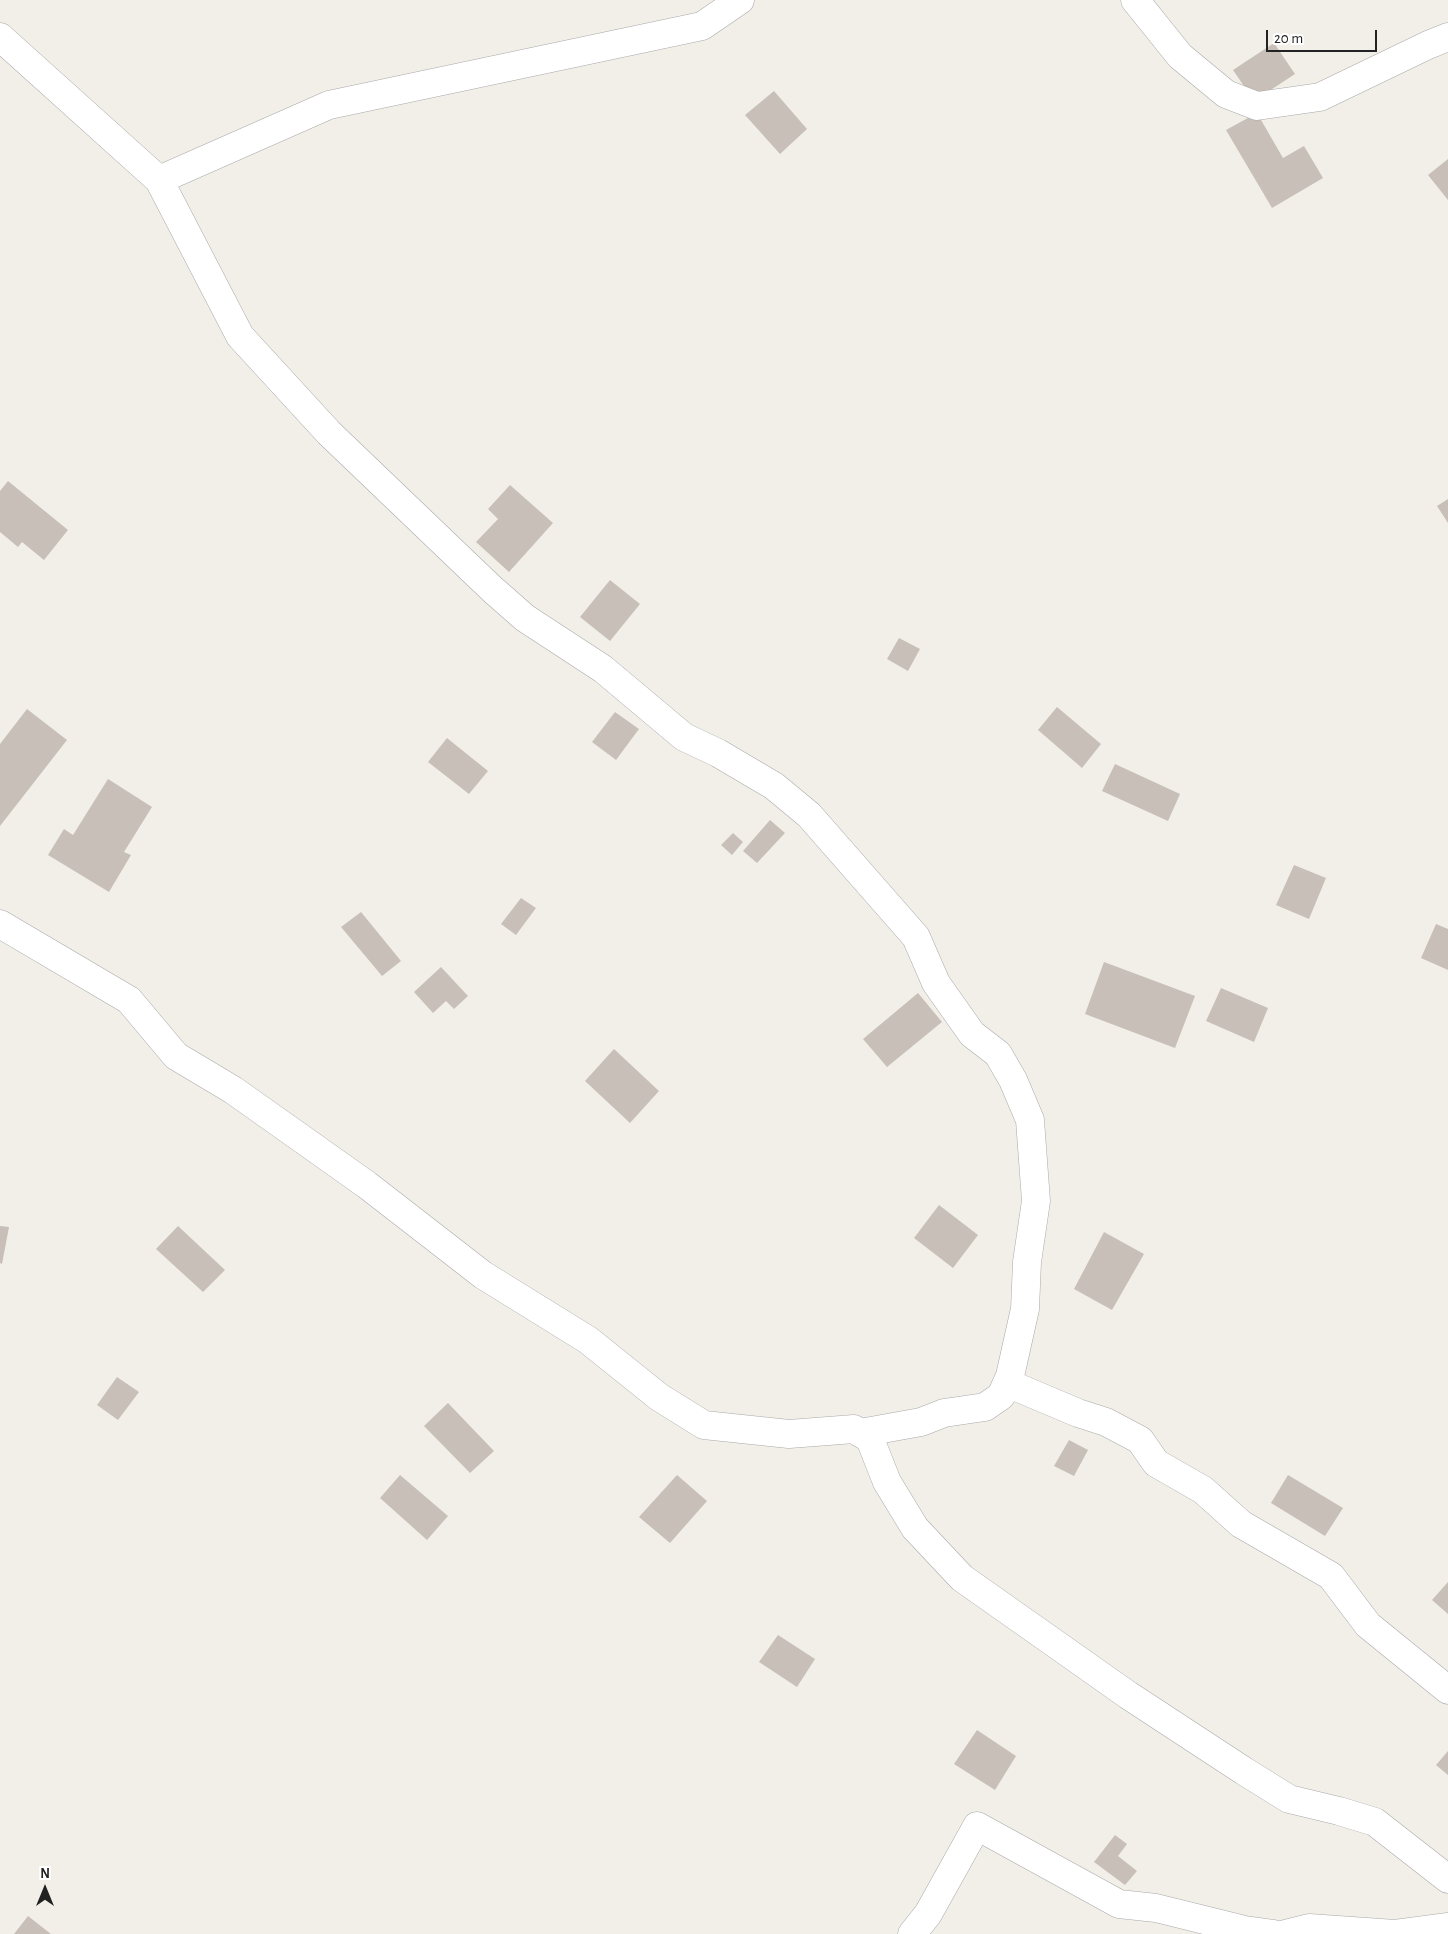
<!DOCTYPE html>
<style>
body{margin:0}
#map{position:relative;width:1448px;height:1934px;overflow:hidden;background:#f2efe9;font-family:"Alegreya Sans",sans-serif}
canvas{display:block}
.north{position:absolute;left:20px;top:1864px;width:50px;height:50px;-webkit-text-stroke:4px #fff;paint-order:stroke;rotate:0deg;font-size:14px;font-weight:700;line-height:20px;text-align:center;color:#222}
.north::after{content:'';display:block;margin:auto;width:18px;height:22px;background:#222;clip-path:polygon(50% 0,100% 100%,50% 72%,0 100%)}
.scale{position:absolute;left:1266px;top:30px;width:111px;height:22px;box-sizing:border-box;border:2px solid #222;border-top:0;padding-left:6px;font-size:15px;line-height:18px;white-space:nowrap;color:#222;-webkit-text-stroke:4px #fff;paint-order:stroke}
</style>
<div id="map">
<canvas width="1448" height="1934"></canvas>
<div class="north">N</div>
<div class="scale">20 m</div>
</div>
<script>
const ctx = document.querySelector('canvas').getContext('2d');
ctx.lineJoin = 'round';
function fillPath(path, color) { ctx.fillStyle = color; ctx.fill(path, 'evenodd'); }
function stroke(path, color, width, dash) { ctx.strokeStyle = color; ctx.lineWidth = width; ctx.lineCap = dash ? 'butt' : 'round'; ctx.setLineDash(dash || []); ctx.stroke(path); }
fillPath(new Path2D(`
 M 1274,43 L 1295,74 L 1254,101 L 1233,70 Z
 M 774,91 L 807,129 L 780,154 L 745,115 Z
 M 1257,113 L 1283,158 L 1304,146 L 1323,178 L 1272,208 L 1226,130 Z
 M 1448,159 L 1448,200 L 1428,175 Z
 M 8,481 L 68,530 L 44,560 L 22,542 L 18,547 L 0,532 L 0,491 Z
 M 510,485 L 553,523 L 509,572 L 476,542 L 498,519 L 488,509 Z
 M 1448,499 L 1448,523 L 1437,506 Z
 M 610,580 L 640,604 L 610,641 L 580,617 Z
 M 899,638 L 920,649 L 908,671 L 887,659 Z
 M 1057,707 L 1101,744 L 1082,768 L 1038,730 Z
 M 27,709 L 67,740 L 0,826 L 0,744 Z
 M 615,712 L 639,729 L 616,760 L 592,742 Z
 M 447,738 L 488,771 L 469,794 L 428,762 Z
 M 1115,764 L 1180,794 L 1168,821 L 1102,791 Z
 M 108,779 L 152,807 L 124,852 L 131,855 L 109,892 L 48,855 L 64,829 L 73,835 Z
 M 770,820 L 785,833 L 757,863 L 743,851 Z
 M 733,833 L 743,842 L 732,855 L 721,845 Z
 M 1294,865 L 1326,878 L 1309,919 L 1276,905 Z
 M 521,898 L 536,908 L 516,935 L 501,924 Z
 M 361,912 L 401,961 L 382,976 L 341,927 Z
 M 1436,924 L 1448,929 L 1448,970 L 1421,958 Z
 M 1104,962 L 1195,996 L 1175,1048 L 1085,1014 Z
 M 441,967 L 468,996 L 454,1009 L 446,1001 L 433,1013 L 414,992 Z
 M 1221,988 L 1268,1008 L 1254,1042 L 1206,1021 Z
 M 918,993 L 942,1022 L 887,1067 L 863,1039 Z
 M 614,1049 L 659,1091 L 630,1123 L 585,1081 Z
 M 939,1205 L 978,1235 L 953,1268 L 914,1238 Z
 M 0,1226 L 9,1227 L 2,1264 L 0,1263 Z
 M 178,1226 L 225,1270 L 203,1292 L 156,1249 Z
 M 1104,1232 L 1144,1254 L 1112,1310 L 1074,1289 Z
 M 117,1377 L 139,1392 L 118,1420 L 97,1405 Z
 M 448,1403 L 494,1451 L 470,1473 L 424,1426 Z
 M 1069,1440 L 1088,1450 L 1074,1476 L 1054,1466 Z
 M 400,1475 L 448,1516 L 427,1540 L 380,1498 Z
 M 677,1475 L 707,1501 L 670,1543 L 639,1517 Z
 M 1288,1475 L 1343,1508 L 1325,1536 L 1271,1503 Z
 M 1448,1582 L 1448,1614 L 1432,1600 Z
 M 778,1635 L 815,1659 L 797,1687 L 759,1662 Z
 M 977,1730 L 1016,1756 L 995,1790 L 954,1764 Z
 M 1448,1751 L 1448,1775 L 1436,1765 Z
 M 1115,1835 L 1127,1844 L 1118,1856 L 1137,1871 L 1125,1885 L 1094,1862 Z
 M 28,1916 L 51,1934 L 14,1934 Z`), '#c7bfb8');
const minor = new Path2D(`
 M 1135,0 L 1180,56 L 1226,94 L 1257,106 L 1320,97 L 1428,45 L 1448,37
 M 0,37 L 159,180 L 240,336 L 329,433 L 492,589 L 525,618 L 603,669 L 684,737 L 718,753 L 774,786 L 809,815 L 916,937 L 936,983 L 972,1034 L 998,1054 L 1013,1080 L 1030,1120 L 1036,1201 L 1027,1262 L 1025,1309 L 1010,1376 L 1001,1396 L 985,1407 L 944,1413 L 921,1422 L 860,1433
 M 159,180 L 329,105 L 702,26 L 740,0
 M 0,924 L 129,1000 L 176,1056 L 233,1090 L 367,1185 L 483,1275 L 588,1340 L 659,1397 L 704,1425 L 789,1434 L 854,1429 L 870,1439 L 887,1482 L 915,1528 L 962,1578 L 1128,1695 L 1244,1771 L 1289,1799 L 1339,1811 L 1375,1822 L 1448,1879
 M 1007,1383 L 1078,1413 L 1106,1422 L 1140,1440 L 1156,1463 L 1203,1490 L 1241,1524 L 1331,1576 L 1368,1625 L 1448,1690
 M 912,1934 L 928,1914 L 977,1826 L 1119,1904 L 1156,1908 L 1245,1930 L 1274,1934
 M 1285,1934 L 1309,1928 L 1395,1934 L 1448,1927`);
stroke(minor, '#a9a9a9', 29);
stroke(minor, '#fff', 28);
</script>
